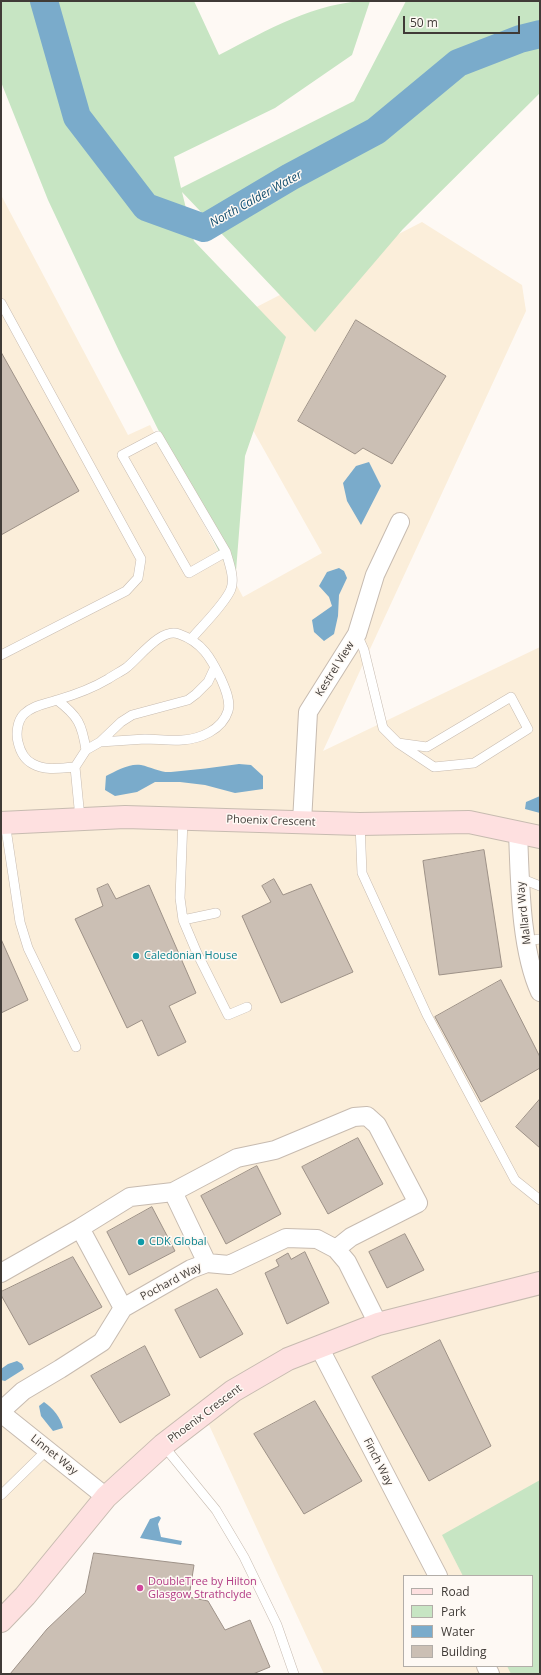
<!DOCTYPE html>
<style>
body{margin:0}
#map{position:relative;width:541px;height:1675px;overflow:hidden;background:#fef9f4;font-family:"Open Sans",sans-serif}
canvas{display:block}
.frame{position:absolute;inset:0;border:2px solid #403b37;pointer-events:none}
.legend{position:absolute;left:403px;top:1575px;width:130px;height:92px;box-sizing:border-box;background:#fef9f4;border:1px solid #b2ada8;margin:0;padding:5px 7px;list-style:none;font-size:12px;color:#403b37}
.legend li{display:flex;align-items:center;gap:8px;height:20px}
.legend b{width:20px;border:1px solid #b2ada8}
.scale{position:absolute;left:403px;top:16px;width:117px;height:18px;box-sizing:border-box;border:2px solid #403b37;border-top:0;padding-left:5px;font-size:12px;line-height:14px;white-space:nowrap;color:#403b37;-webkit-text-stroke:3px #fef9f4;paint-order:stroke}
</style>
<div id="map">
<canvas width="541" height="1675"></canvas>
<div class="frame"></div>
<ul class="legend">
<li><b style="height:5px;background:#fee0e0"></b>Road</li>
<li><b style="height:11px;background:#c7e5c3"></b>Park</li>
<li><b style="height:11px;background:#7aabcb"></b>Water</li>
<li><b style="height:11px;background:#cbbfb4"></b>Building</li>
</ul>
<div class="scale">50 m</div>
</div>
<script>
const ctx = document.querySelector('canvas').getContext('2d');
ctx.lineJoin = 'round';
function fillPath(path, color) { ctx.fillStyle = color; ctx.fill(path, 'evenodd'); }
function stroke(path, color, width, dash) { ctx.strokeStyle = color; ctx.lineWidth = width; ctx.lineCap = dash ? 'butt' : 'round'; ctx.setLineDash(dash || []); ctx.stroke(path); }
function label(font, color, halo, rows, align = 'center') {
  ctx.font = font + ' "Open Sans",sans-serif'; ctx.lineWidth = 3; ctx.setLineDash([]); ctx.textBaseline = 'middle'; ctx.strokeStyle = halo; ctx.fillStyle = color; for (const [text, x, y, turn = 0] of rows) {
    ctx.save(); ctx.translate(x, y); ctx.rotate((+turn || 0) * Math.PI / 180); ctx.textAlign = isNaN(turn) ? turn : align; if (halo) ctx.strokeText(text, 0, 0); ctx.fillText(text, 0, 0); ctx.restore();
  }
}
fillPath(new Path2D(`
 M 1,195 L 128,435 L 150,425 L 243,597 L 322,553 L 200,336 L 422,222 L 522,285 L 526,311 L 323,751 L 540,647 L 540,1674 L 324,1674 L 209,1425 L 118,1473 L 68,1547 L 1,1604 ZM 404,1576 L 532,1576 L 532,1666 L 404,1666 Z`), '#fbeeda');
fillPath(new Path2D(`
 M 1,1 L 194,1 L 219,55 C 266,31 316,1 370,1 L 352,55 L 275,108 L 174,157 L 181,188 L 354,101 L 406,1 L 540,1 L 540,93 L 403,229 L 315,332 L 182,192 L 194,241 L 286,337 L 245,456 L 235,584 L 119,351 L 48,200 L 1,82 Z
 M 540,1480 L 540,1674 L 511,1674 L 507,1666 L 532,1666 L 532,1576 L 463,1576 L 442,1535 Z`), '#c7e5c3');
fillPath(new Path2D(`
 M 369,462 L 381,486 L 361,525 L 347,501 L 343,483 L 356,466 Z
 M 339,568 L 344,571 L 347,578 L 339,595 L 338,616 L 334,634 L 324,641 L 314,632 L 312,620 L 332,606 L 329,597 L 319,586 L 327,572 Z
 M 239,764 L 251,765 L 263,776 L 263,789 L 235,793 L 205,785 L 180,782 L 155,782 L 137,792 L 115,796 L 105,790 L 106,776 C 116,771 129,763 141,765 C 151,767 161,773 171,772 C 194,770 217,767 239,764 Z
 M 540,796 L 540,813 L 525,809 L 526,802 Z
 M 17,1361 L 22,1364 L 24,1369 L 5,1381 L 1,1380 L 1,1369 L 8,1364 Z
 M 44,1402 C 53,1408 61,1418 63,1428 L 53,1431 L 41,1416 L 39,1406 Z
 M 159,1516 L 161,1518 L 158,1524 L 161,1537 L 182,1541 L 181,1545 L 140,1538 L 150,1519 Z`), '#7aabcb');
stroke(new Path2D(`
 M 44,1 L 77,117 L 146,207 L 204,228 L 290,177 L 376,131 L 458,63 L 520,39 L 540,34`), '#7aabcb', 28);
const building = new Path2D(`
 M 356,320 L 446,376 L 392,464 L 363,448 L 355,454 L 298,421 Z
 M 1,352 L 79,491 L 1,535 Z
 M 484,850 L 502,967 L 439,975 L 423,861 Z
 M 274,879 L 283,895 L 311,884 L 353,972 L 281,1003 L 242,916 L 271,902 L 262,886 Z
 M 108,884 L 116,899 L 149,885 L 196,993 L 169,1006 L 186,1042 L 158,1056 L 142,1020 L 127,1028 L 75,919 L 103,906 L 97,889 Z
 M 1,939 L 28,1000 L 1,1013 Z
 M 501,980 L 540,1057 L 540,1068 L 481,1102 L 435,1017 Z
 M 540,1099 L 540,1148 L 516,1127 Z
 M 358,1138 L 383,1184 L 328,1214 L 302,1167 Z
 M 257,1166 L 281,1214 L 226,1244 L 201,1196 Z
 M 152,1207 L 175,1251 L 129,1275 L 107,1232 Z
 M 405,1234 L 424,1270 L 387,1288 L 369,1252 Z
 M 305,1252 L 329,1303 L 287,1324 L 265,1273 L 279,1266 L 276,1260 L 288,1253 L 291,1259 Z
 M 73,1257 L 102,1307 L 29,1345 L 1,1295 L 1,1292 Z
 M 217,1289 L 243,1334 L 200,1358 L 175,1310 Z
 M 440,1340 L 491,1446 L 429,1481 L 372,1377 Z
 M 145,1346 L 170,1395 L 120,1423 L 91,1376 Z
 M 315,1401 L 362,1481 L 304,1514 L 254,1434 Z
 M 94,1553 L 194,1565 L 189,1597 L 208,1601 L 225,1630 L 250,1620 L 270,1667 L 253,1674 L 10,1674 L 47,1629 L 85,1593 Z`);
fillPath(building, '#cbbfb4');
stroke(building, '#9e9288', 1);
const lane = new Path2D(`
 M 1,303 L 141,559 L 138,578 L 126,591 L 1,655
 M 357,634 L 364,650 L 383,728 L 398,743 L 427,747 L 511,697 L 528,729 L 474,763 L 434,767 L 398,743
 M 192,638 C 202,626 225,604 231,589 C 235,578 229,563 226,552 L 158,436 L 122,455 L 189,573 L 226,552
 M 57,700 C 78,716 82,724 86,750
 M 75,767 C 61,768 46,771 33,764 C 25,760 20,751 18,742 C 16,734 17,721 24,714 C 33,705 46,704 57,700 C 74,695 93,688 108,679 C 114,675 120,672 126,668 C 139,658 161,627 179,634 C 202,642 211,658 221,679 C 225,688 231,701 228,711 C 222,730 200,739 182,740 C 170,741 157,739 145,739 C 130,740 115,741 100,742
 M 80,818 L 75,767 L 86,750 L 100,742 L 121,722 L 132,715 L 188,700 L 196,694 L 208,682 L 215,667
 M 183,819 L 180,898 L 183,920 L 197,953 L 228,1015 L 247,1007
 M 5,822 L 20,922 L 28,948 L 76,1047
 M 360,824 L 362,873 L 427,1015 L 515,1180 L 540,1200
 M 520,878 L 540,886
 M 183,920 L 216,913
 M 526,941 L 540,939
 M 163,1445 L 216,1510 L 244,1557 L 277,1625 L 294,1674
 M 1,1495 L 47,1450`);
const street = new Path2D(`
 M 302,822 L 308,712 L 357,634 L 375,575 L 400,522
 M 518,832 C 520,880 520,948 540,992
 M 173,1192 L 207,1263
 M 80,1228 L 123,1308
 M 1,1273 L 80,1228 L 130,1197 L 173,1192 L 237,1158 L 275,1150 L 354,1117 L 367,1116 L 377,1125 L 418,1203 L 351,1237 L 336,1249
 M 319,1347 L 438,1576
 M 1,1411 L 23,1391 L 60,1369 L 102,1342 L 123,1308 L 191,1269 L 207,1263 L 229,1265 L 286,1238 L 317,1239 L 336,1249 L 347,1262 L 378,1324
 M 1,1413 L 106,1497
 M 486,1666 L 490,1674`);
const secondary = new Path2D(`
 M 1,823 L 125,817 L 360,824 L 469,822 L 540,837
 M 1,1621 L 25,1596 L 106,1497 L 163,1445 L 233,1391 L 288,1359 L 378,1324 L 540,1283`);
stroke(lane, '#c7bbb0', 10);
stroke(street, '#c7bbb0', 20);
stroke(secondary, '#c7bbb0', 24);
stroke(lane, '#fff', 9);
stroke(street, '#fff', 18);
stroke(secondary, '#fee0e0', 22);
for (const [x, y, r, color] of [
 [136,956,4,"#0f9aa8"],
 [141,1242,4,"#0f9aa8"],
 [140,1588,4,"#d1479c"]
]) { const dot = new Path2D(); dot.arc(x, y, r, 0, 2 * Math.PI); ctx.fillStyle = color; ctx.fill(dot); stroke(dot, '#fef9f4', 1.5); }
label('11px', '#403b37', '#fef9f4', [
 ["Kestrel View",335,669,-58],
 ["Phoenix Crescent",271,821,2],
 ["Mallard Way",524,913,-96],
 ["Pochard Way",171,1282,-28],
 ["Phoenix Crescent",205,1414,-37],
 ["Linnet Way",54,1455,39],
 ["Finch Way",378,1462,63]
]);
label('11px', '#0d838f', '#fef9f4', [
 ["Caledonian House",144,956],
 ["CDK Global",149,1242]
], 'left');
label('11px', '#b23c85', '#fef9f4', [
 ["DoubleTree by Hilton",148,1582],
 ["Glasgow Strathclyde",148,1595]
], 'left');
label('italic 12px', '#114d6e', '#fef9f4', [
 ["North Calder Water",256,199,-29]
]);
</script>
